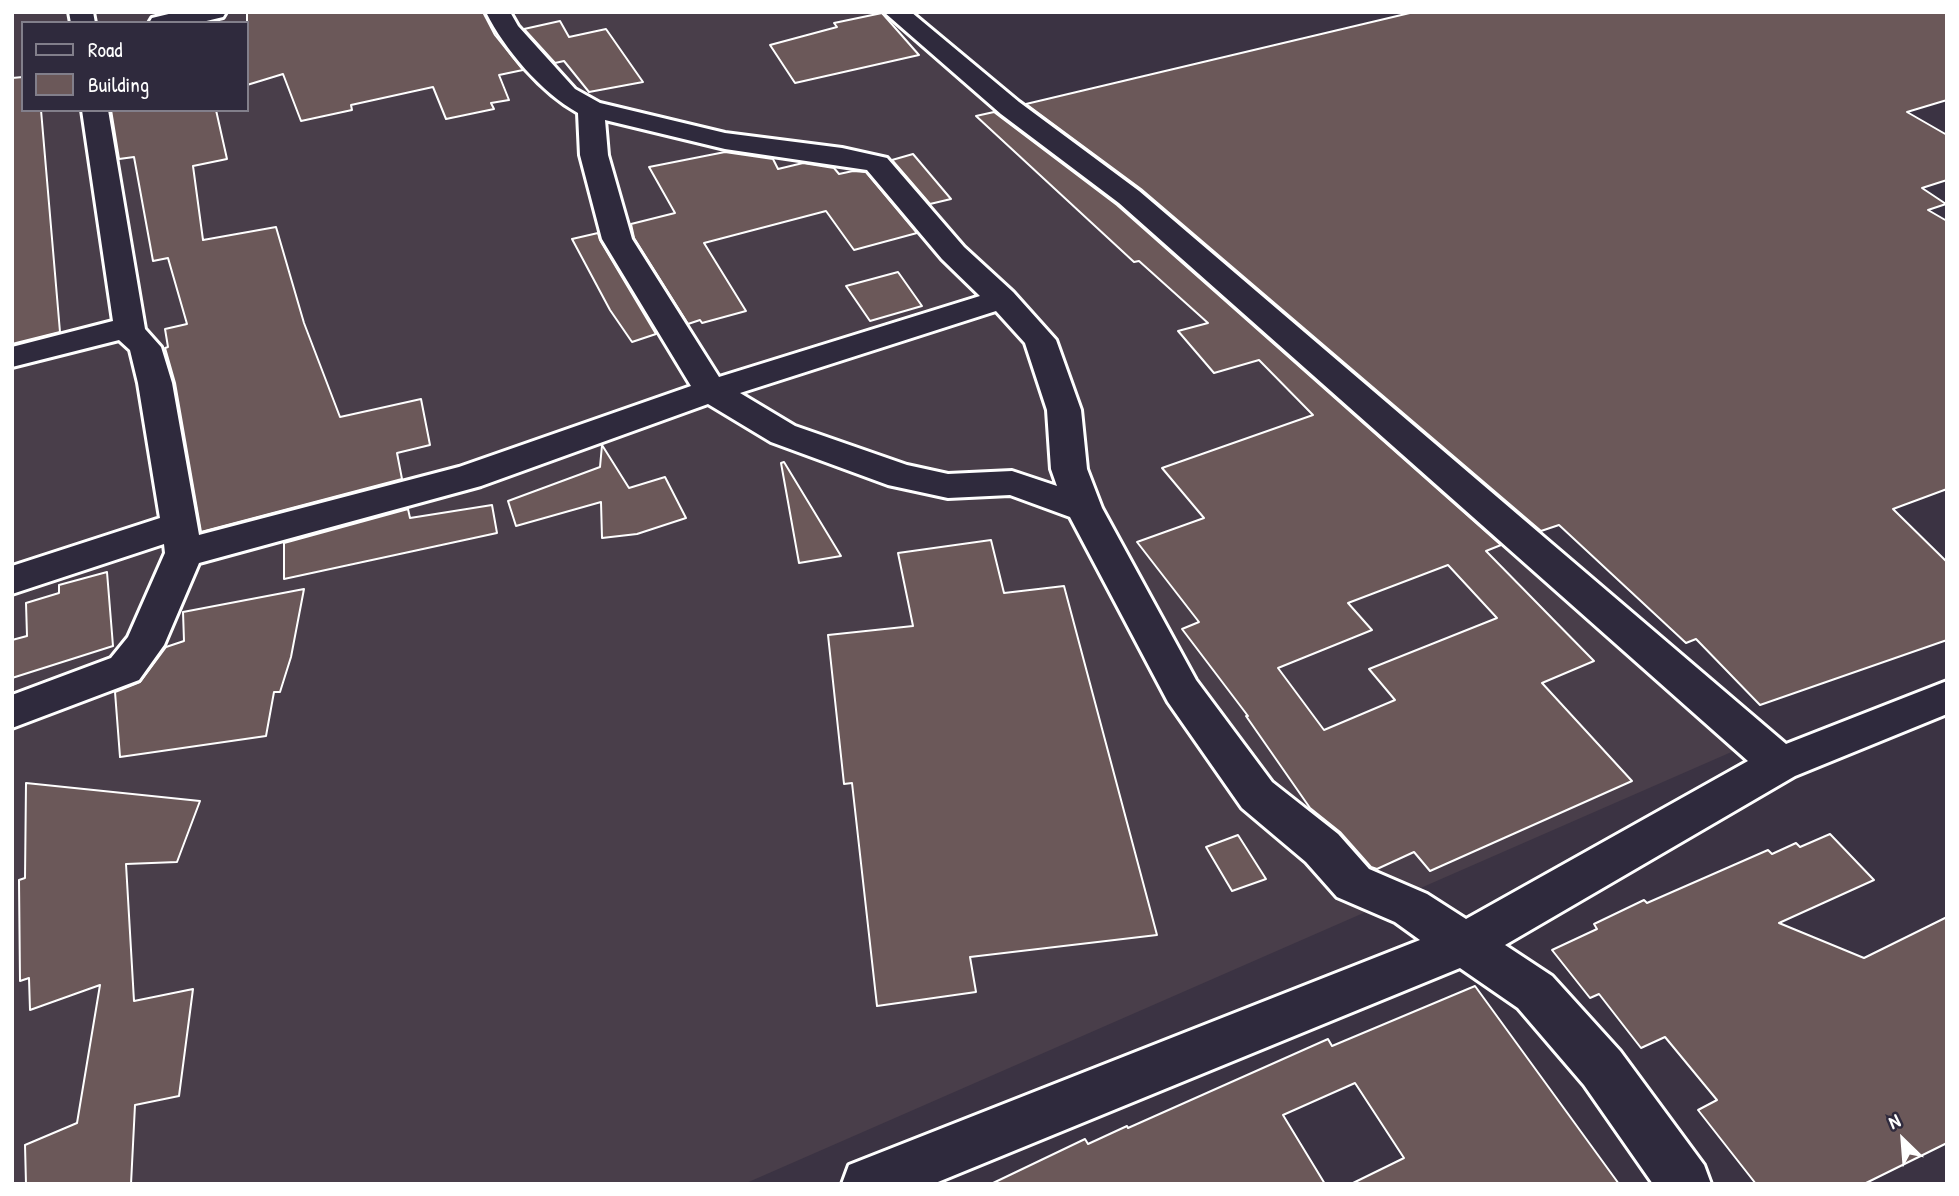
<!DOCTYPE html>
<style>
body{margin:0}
#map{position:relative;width:1959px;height:1196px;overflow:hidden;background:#3b3343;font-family:"Patrick Hand",sans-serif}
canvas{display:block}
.frame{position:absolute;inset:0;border:14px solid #fff;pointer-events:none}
.legend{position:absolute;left:21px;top:21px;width:228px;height:91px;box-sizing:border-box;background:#2f2a3d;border:2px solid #827f8b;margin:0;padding:9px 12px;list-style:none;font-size:21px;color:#fff}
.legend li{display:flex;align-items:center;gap:14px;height:35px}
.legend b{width:35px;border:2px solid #827f8b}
.north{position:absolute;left:1868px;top:1105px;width:70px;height:70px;-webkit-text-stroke:5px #2f2a3d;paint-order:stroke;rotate:335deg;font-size:19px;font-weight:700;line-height:28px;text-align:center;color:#fff}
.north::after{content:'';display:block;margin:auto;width:24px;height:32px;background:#fff;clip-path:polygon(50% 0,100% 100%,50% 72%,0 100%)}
</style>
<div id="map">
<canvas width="1959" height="1196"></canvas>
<div class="frame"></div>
<ul class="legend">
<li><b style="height:9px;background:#2f2a3d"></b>Road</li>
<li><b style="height:19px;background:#6b5859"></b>Building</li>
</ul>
<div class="north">N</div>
</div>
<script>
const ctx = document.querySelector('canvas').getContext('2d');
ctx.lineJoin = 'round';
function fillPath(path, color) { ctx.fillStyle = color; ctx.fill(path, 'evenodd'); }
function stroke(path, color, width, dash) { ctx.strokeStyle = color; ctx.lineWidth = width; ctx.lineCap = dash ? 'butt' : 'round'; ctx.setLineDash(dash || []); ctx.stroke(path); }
fillPath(new Path2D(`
 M 12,12 L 888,12 L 1736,750 L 744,1184 L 12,1184 ZM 23,23 L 247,23 L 247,110 L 23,110 Z`), '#493e4a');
const building = new Path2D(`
 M 247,12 L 483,12 L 495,35 L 523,70 L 499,75 L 509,100 L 491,103 L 494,109 L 446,119 L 433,87 L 351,105 L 352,110 L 301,121 L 283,74 L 247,85 Z
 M 1414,12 L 1947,12 L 1947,100 L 1907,112 L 1947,135 L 1947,180 L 1922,188 L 1946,204 L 1928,210 L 1947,221 L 1947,489 L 1893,509 L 1947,562 L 1947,640 L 1760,705 L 1696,639 L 1686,643 L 1559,525 L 1541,531 L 1141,189 L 1026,104 Z
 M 882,13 L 919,55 L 795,83 L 770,45 L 837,27 L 834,23 Z
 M 560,21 L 569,37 L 606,29 L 643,82 L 589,92 L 564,61 L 555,63 L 524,29 Z
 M 23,77 L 23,110 L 41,110 L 60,332 L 12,344 L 12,78 Z
 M 111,110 L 216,110 L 227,159 L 193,166 L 203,240 L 276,227 L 304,323 L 340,417 L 421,399 L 430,445 L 397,453 L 402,479 L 201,532 L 175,383 L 165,348 L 168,347 L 165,329 L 187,324 L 168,258 L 153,261 L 134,157 L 119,159 Z
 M 994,112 L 1117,205 L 1501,545 L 1486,551 L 1594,661 L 1542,683 L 1632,781 L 1430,871 L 1414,852 L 1377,869 L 1371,867 L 1340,832 L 1310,808 L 1246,716 L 1248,716 L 1182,629 L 1199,622 L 1137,542 L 1204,518 L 1162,468 L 1313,415 L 1259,360 L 1214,373 L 1178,331 L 1208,323 L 1139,261 L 1134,262 L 976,116 ZM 1448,565 L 1497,618 L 1369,669 L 1395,700 L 1324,730 L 1278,668 L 1372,630 L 1348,603 Z
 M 725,152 L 773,159 L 778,169 L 803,163 L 834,168 L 839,174 L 853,171 L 866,172 L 917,233 L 854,250 L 826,211 L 704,243 L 746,311 L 702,323 L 700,320 L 688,324 L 634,238 L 631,224 L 675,213 L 649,167 Z
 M 913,154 L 951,199 L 930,204 L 892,160 Z
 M 598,233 L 600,240 L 656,334 L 632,342 L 610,310 L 572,239 Z
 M 898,272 L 922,306 L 870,321 L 846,286 Z
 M 602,445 L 629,488 L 665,477 L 686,518 L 637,534 L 602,538 L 601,502 L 516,526 L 508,501 L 600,467 Z
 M 784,462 L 841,556 L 799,563 L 781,463 Z
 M 492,505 L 497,533 L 284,579 L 284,543 L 408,509 L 410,518 Z
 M 991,540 L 1004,593 L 1064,586 L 1157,935 L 970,957 L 976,992 L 877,1006 L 852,783 L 844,784 L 828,635 L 913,626 L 898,553 Z
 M 107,572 L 113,646 L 12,678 L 12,640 L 27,636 L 26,603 L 59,593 L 59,585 Z
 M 304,589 L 291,657 L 280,692 L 274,692 L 266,736 L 120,757 L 115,692 L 140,682 L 166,647 L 184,641 L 183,612 Z
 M 26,783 L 200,801 L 177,862 L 126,864 L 134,1001 L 193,989 L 179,1096 L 135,1105 L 131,1184 L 26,1184 L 25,1145 L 77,1123 L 100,985 L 30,1010 L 29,978 L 20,981 L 19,880 L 25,878 Z
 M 1830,834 L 1874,880 L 1779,923 L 1864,958 L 1947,917 L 1947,1143 L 1864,1184 L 1756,1184 L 1698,1110 L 1717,1100 L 1665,1037 L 1641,1048 L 1599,994 L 1590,998 L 1552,950 L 1597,929 L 1594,924 L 1644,900 L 1647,903 L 1768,850 L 1772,854 L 1796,843 L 1800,847 Z
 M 1238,835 L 1266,879 L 1232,891 L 1206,847 Z
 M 1475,986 L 1619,1184 L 1351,1184 L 1404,1158 L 1355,1083 L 1283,1115 L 1325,1184 L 991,1184 L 1085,1139 L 1088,1144 L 1127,1126 L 1128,1128 L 1328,1039 L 1332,1046 Z`);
fillPath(building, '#6b5859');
stroke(building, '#fff', 2);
const minor = new Path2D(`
 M 69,12 L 93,12 L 95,23 L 71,23 Z
 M 177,12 L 226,12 L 223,17 L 198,23 L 149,23 L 152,18 Z
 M 486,12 L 510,12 L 518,26 L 575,89 L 600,103 L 725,133 L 842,148 L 887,158 L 964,247 L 1013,292 L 1056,340 L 1081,410 L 1087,469 L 1102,508 L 1196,680 L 1272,782 L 1338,834 L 1369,869 L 1427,894 L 1466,919 L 1748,761 L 1119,203 L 1001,114 L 884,12 L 911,12 L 1019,102 L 1139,191 L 1786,744 L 1947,681 L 1947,714 L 1795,776 L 1505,945 L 1552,976 L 1620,1051 L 1704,1165 L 1711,1184 L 1653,1184 L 1584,1085 L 1518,1008 L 1460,968 L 933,1184 L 842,1184 L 849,1165 L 1420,940 L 1395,922 L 1337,897 L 1306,862 L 1242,808 L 1168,702 L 1070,517 L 1010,495 L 948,498 L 888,485 L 771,442 L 708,404 L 481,486 L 199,563 L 164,645 L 139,680 L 12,728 L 12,695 L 111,658 L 128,637 L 165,553 L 164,544 L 12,594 L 12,566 L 160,518 L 138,383 L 130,350 L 119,340 L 12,367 L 12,347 L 113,321 L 82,110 L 108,110 L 145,329 L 161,347 L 172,383 L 199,535 L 459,467 L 691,386 L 602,239 L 580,155 L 578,113 C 541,92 505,50 486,12 ZM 605,120 L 725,149 L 867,170 L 942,259 L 980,296 L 719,377 L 632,239 L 608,155 ZM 996,311 L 1025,343 L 1047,410 L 1051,469 L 1057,486 L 1012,471 L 948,474 L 907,465 L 795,426 L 740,393 Z`);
stroke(minor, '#fff', 6);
fillPath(minor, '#2f2a3d');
</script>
